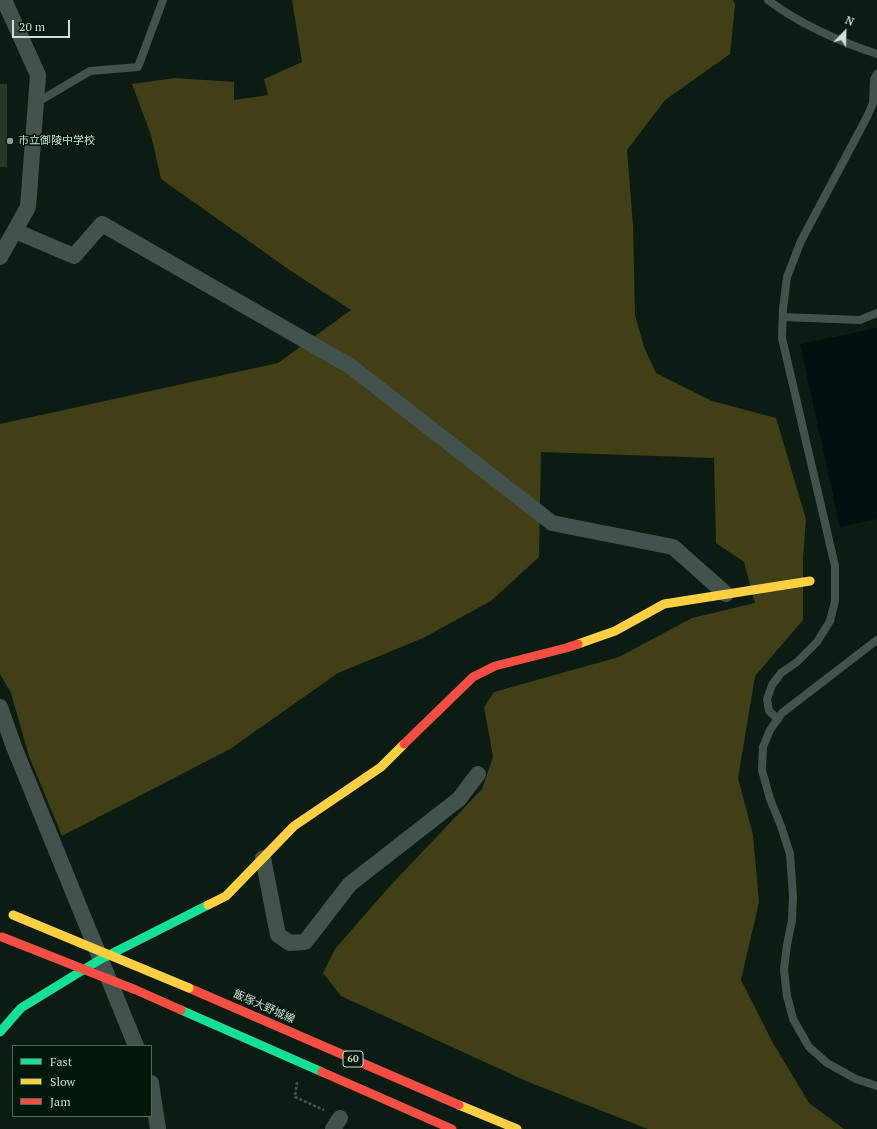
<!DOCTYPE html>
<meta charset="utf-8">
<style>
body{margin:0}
#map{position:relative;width:877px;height:1129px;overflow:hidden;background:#0c1c13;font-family:"PT Serif",serif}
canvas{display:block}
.legend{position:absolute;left:12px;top:1045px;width:140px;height:72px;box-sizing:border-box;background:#001809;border:1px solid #53685a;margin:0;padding:5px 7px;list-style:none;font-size:12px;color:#cfdfd4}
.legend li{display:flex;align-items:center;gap:8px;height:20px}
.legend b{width:20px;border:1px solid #53685a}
.north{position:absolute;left:825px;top:12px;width:40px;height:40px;-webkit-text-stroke:3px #001809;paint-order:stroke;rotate:23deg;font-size:11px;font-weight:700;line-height:16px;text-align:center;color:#cfdfd4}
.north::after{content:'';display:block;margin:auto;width:14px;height:18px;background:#cfdfd4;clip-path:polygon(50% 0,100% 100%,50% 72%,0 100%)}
.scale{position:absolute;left:12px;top:20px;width:58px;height:18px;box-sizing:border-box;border:2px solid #cfdfd4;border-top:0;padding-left:5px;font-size:12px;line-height:14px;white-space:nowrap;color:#cfdfd4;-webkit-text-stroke:3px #001809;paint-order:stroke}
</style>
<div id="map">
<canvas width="877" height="1129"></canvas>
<ul class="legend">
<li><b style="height:5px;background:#16e098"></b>Fast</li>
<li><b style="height:5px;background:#ffcf43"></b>Slow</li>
<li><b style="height:5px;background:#f24e42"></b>Jam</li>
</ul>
<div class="north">N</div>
<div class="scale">20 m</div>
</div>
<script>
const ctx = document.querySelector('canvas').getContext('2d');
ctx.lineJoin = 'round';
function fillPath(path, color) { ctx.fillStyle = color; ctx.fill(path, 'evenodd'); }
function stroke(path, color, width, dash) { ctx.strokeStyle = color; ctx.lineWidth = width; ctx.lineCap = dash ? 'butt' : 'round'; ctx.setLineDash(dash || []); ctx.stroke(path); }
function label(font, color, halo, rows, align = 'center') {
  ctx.font = font + ' "PT Serif","Noto Sans JP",serif'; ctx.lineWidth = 3.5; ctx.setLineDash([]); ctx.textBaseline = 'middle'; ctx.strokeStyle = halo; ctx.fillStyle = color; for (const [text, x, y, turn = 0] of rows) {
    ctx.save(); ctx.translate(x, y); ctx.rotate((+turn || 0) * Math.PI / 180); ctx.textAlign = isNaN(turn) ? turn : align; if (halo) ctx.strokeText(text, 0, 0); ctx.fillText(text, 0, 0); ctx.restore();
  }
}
fillPath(new Path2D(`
 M 292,0 L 733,0 L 735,5 L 730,54 L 665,100 L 627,150 L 633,225 L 635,315 L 644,347 L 656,373 L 712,401 L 776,418 L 806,519 L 803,558 L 803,620 L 755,676 L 738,778 L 753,835 L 759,902 L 741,980 L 773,1043 L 809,1103 L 844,1129 L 648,1129 L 526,1081 L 341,996 L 323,973 L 335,949 L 389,887 L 482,789 L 493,757 L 484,707 L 494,692 L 619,657 L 692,618 L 755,603 L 744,562 L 716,543 L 714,458 L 541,452 L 539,557 L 491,601 L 423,638 L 338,673 L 230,749 L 62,836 L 29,756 L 11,693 L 0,674 L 0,424 L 278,363 L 351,310 L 291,271 L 161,179 L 151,135 L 132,84 L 175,78 L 234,82 L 234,100 L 268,95 L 264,79 L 302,62 Z`), '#413f16');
fillPath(new Path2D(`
 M 877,328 L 877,519 L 840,527 L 800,344 Z`), '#020e0f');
fillPath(new Path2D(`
 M 0,84 L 7,84 L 7,167 L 0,167 Z`), '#2a3728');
stroke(new Path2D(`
 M 297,1082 L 295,1097 L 324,1110`), '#495551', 2.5, [3, 2]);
stroke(new Path2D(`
 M 768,0 C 801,25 838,41 877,54
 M 36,103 L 90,71 L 138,67 L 163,0
 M 783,317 L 860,320 L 877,313
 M 877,640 L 782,713 L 770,730 L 763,747 L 762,770 L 770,799 L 781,826 L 790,854 L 793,896 L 792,920 L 787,945 L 784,970 L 787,996 L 793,1019 L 809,1047 L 827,1063 L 856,1079 L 877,1086
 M 778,719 L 769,711 L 767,699 L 772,685 L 781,673 L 797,662 L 817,642 L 830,621 L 835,601 L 835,566 L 782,338 L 783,309 L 787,277 L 801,241 L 867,117 L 873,103 L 874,79 L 877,74`), '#44524e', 8);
stroke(new Path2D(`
 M 15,231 L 74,256 L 102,224 L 350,366 L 552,523 L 673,547 L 726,594
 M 0,257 L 28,207 L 38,75 L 4,0
 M 0,707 L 14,747 L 136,1046
 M 263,858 L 278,935 L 290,943 L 305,942 L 350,884 L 459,799 L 478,774
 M 151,1083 L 158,1129
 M 333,1129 L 340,1118`), '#44524e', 16);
stroke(new Path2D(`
 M 181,1010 L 322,1072
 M 0,1032 L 21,1008 L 101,959 L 208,905`), '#16e098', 9);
stroke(new Path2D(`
 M 578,644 L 615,631 L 664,604 L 810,581
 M 208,905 L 226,896 L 294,826 L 381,767 L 404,744
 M 459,1105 L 517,1129`), '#ffcf43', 9);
stroke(new Path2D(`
 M 404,744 L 473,677 L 495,666 L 566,648 L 578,644
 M 189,988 L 459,1105
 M 322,1072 L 452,1129`), '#f24e42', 9);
stroke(new Path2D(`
 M 13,915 L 189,988`), '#ffcf43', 9);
stroke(new Path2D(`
 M 2,937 L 136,990 L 181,1010`), '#f24e42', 9);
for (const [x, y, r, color] of [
 [10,141,4,"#8b9b90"]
]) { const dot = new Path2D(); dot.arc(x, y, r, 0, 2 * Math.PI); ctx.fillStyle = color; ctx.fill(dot); stroke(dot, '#001809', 1.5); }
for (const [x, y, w] of [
 [353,1059,20]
]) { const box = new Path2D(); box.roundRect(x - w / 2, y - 8, w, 16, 3); ctx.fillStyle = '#001809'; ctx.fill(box); stroke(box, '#cfdfd4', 1); }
label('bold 10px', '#cfdfd4', null, [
 ["60",353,1059]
]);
label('11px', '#cfdfd4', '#001809', [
 ["市立御陵中学校",18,141]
], 'left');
label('11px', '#cfdfd4', '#001809', [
 ["飯塚大野城線",264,1007,24]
]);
</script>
